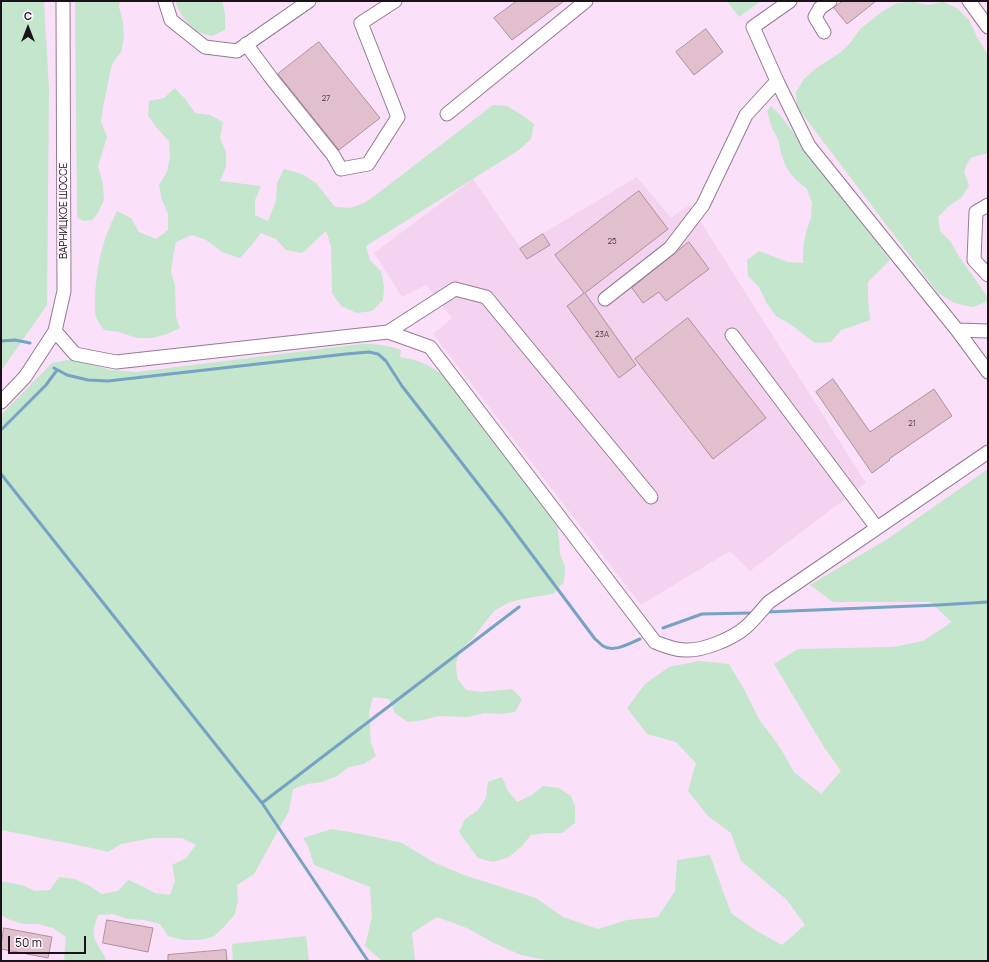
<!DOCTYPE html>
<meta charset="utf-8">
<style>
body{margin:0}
#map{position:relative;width:989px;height:962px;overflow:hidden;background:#fbe0f9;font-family:Manrope,sans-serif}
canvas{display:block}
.frame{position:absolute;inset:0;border:2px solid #1a1119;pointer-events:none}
.north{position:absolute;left:8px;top:8px;width:40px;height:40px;-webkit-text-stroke:3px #fef4fd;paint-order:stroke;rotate:0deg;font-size:11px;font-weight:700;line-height:16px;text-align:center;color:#1a1119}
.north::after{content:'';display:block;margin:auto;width:14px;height:18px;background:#1a1119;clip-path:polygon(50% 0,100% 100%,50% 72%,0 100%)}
.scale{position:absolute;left:8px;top:936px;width:78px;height:18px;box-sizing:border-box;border:2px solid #1a1119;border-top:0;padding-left:5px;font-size:12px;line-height:14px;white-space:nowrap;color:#1a1119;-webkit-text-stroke:3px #fef4fd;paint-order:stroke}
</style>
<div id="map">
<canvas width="989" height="962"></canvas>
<div class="frame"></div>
<div class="north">С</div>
<div class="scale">50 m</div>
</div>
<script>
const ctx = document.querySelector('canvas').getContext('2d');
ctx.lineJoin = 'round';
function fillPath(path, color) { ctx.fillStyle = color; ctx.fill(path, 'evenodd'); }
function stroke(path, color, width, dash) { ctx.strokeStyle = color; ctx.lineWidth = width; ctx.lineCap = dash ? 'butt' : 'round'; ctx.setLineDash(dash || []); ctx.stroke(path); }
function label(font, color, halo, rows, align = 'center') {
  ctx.font = font + ' Manrope,sans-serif'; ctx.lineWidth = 3; ctx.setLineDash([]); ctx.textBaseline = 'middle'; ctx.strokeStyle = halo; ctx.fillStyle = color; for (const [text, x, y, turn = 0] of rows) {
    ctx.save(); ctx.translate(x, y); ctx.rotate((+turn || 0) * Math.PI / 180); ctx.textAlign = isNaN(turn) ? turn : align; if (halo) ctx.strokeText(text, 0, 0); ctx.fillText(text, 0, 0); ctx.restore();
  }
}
fillPath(new Path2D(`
 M 637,177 L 671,218 L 690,205 L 866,483 L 750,571 L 730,551 L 641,605 L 433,334 L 452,318 L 426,285 L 402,297 L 374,253 L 473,179 L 520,247 Z`), '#f4d3f1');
fillPath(new Path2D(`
 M 1,1 L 44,1 L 49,90 L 47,305 L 1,371 Z
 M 75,1 L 120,1 L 119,7 L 123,22 L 124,37 L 121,52 L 112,64 L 103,107 L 101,122 L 107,137 L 98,166 L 103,185 L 104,200 L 98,213 L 92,220 L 83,221 L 77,217 Z
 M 175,1 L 222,1 L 225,14 L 225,30 L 212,36 C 208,35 203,34 199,32 C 189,27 178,11 175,1 Z
 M 727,1 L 761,1 L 739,17 Z
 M 913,2 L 929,5 L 943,2 L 957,8 L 969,20 L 977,37 L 988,55 L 988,153 L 970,158 L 964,171 L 969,186 L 961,198 L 949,206 L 938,217 L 940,231 L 951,242 L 958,255 L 984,292 L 988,299 L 988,301 L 973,307 L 954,303 L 938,293 L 797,107 L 796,92 L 804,79 L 815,69 L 841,52 L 851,42 L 860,29 L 883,11 L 897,3 Z
 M 175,88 L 186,100 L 195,113 L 210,115 L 223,122 L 220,138 L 226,152 L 226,167 L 220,181 L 261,186 L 255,200 L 255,215 L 268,221 L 276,201 L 277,183 L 284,169 L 302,174 L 316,183 L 335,207 L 350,208 L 364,203 L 373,197 L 493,105 L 507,106 L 522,115 L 534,124 L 531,139 L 519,150 L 366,246 L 370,260 L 381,271 L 384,286 L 383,300 L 372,311 L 357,313 L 341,306 L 332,293 L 331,246 L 326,231 L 302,253 L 286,250 L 276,239 L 261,233 L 251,246 L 240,258 L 222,252 L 206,240 L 192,235 L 176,242 L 173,257 L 171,271 L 175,286 L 176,317 L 180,328 L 167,334 L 152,338 L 137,338 L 119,332 L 104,330 C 101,326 97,321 96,316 C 94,311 95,303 95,298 C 96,267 103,238 117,211 L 131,218 L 139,232 L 156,239 L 168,230 L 168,214 L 162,200 L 159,185 L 167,172 L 170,157 L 169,141 L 157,128 L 148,116 L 149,101 L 164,98 Z
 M 771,106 L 780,115 L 890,260 L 868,282 L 868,297 L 870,320 L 856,325 L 841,330 L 831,342 L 815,343 L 790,324 L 776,316 L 766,302 L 759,287 L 748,276 L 747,260 L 759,251 L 788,262 L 803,263 L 803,248 L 806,232 L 811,218 L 812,203 L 807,189 L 795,179 L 786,167 L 781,153 L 778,139 L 771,126 L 767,111 Z
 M 361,344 C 376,344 387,345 401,350 L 400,357 L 415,360 L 429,366 L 442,374 L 557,524 L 559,539 L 560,554 L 565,567 L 564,582 L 553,594 L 522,599 L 508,603 L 494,611 L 473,638 L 461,649 L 456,663 L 457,678 L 466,690 L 481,692 L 512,689 L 522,699 L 515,712 L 499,714 L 484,713 L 468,717 L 438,716 L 423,720 L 408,722 L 395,713 L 389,699 L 373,697 L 369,712 L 371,743 L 376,756 L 364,764 L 349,767 L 337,776 L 322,782 L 307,784 L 293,789 L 289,811 L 254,874 L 237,885 L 238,900 L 235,914 L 225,926 L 213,937 L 199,940 L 183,940 L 168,936 L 160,924 L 144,920 L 128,919 L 113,914 L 98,915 C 94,927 91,932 97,944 C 100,950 105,954 106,961 L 66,961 L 64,958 L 66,937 L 53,928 L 38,924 L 23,924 L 8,919 L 1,915 L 1,883 L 5,882 L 22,885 L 35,891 L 50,890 L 59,877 L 74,879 L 88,885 L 102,894 L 118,891 L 128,880 L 142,886 L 155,893 L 170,895 L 175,880 L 172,865 L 186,858 L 196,845 L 182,838 L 152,838 L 121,844 L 108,852 L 92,848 L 1,830 L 1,415 L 52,363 L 67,360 L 82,361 L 110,370 L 137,372 Z
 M 988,469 L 988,961 L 552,961 L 521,955 L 494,943 L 467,928 L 437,917 L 412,933 L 415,961 L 382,961 L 365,946 L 372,917 L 370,887 L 314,865 L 308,846 L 303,838 L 332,829 L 361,834 L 402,843 L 435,863 L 464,875 L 536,898 L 563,917 L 598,929 L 627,920 L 658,917 L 675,891 L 677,860 L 710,855 L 731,913 L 755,930 L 782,945 L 805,925 L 787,900 L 741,861 L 731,833 L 708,816 L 688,791 L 696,763 L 676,742 L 647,734 L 627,708 L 645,684 L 669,667 L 699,661 L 729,664 L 745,691 L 759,719 L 779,746 L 794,772 L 821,794 L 841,771 L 824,747 L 774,664 L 798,649 L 893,647 L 923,641 L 952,622 L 930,602 L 833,602 L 810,585 L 889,538 Z
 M 502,777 L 508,791 L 517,802 L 532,795 L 543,786 L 559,788 L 571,796 L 575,806 L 575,823 L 562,833 L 547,833 L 531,835 L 521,847 L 509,857 L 493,862 L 478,858 L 459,832 L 465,819 L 478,810 L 486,798 L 488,782 Z
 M 306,936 L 309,961 L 233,961 L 232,944 Z`), '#c3e6cd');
stroke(new Path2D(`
 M 1,341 L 15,340 L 30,343
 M 54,368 L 67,375 L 88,380 L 108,381 L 346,354 L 369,352 L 378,354 L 386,361 L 402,386 L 503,516 L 595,639 C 598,641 600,644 603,646 C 614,653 630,643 640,639
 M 1,430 L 46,385 L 57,370
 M 1,474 L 262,803 L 368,961
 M 766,612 L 938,605 L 988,602
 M 663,628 L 702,614 L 750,613
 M 262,803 L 519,607`), '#76a2c4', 3);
const building = new Path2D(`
 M 517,1 L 564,1 L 512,40 L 494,18 Z
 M 843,1 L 876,1 L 847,24 L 834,8 Z
 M 706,29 L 723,52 L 694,75 L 676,52 Z
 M 319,42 L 380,118 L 339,150 L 278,74 Z
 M 639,191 L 668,229 L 585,293 L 636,365 L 619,378 L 567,306 L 584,293 L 555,255 Z
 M 543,234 L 550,245 L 527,259 L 520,249 Z
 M 689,242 L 709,269 L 666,301 L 659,292 L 643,303 L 632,288 Z
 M 688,318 L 766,418 L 713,459 L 635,359 Z
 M 833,379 L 870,432 L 934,389 L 952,416 L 889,459 L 890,460 L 872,473 L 816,392 Z
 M 107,920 L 153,928 L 148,952 L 103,943 Z
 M 4,928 L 52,937 L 48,958 L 1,949 Z
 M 226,950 L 227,961 L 168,961 L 168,955 Z`);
fillPath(building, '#e2bfcc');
stroke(building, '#b08f9b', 1);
const minor = new Path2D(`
 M 165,1 L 171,20 L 205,47 L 237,51 L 309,1
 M 969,1 L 988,27
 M 824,32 L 815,17 L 820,8 L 830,1
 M 246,44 L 272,79 L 333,155 L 341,169 L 368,164 L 398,117 L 361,23 L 395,1
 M 777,81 L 809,146 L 957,330
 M 447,114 L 586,1
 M 988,205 L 976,212 L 974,260 L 988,275
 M 605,299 L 670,248 L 703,205 L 746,115 L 777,81 L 753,27 L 790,1
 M 55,331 L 75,354 L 116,362 L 388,332 L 430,347 L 655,642 C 665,646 675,650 685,650 C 703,651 732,639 746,627 C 754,620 761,611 769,602 L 988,452
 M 988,331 L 957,330 L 988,372
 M 388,332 L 455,289 L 486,297 L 651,497
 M 732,335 L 877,528
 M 1,402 L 25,377 L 55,331 L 64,291 L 63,1`);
stroke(minor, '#937b91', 15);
stroke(minor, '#fff', 13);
label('8px', '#4c3c46', null, [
 ["27",326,99],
 ["25",612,242],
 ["23А",602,335],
 ["21",912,424]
]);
label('10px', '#1a1119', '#fef4fd', [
 ["ВАРНИЦКОЕ ШОССЕ",64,211,-90]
]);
</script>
